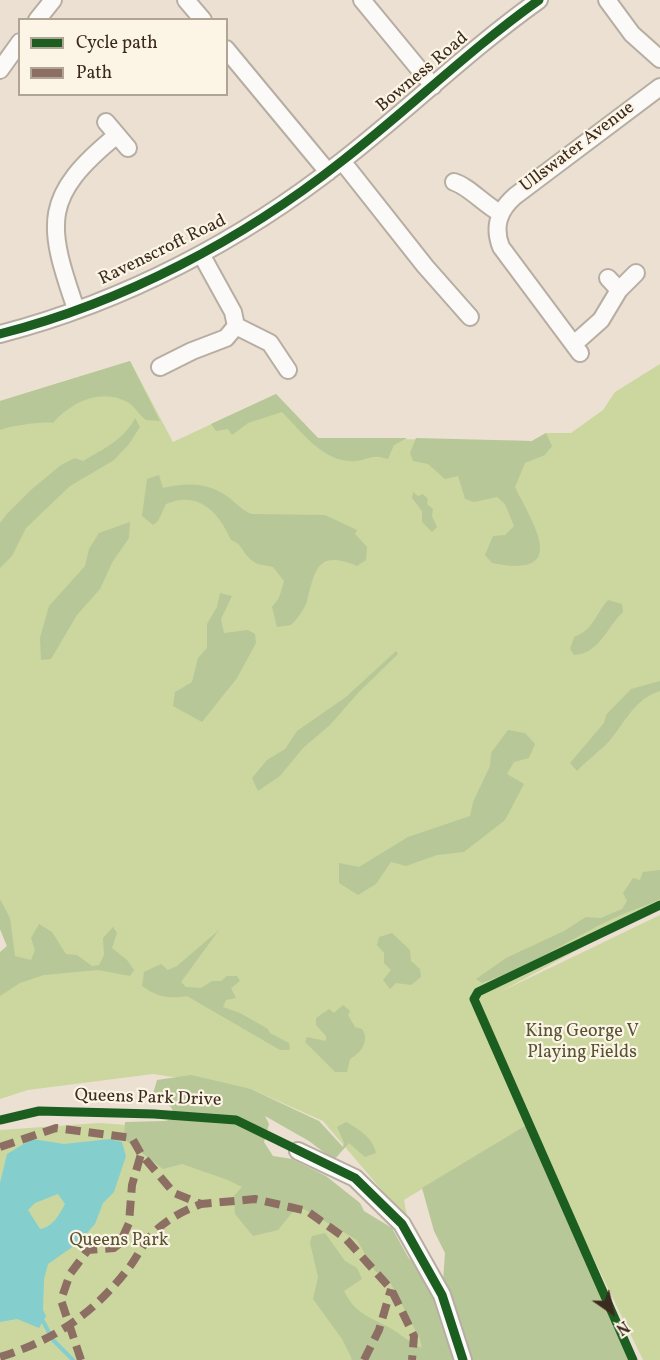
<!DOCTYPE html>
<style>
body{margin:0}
#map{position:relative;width:660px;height:1360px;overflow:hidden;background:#ebe0d1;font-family:Vollkorn,serif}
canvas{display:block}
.legend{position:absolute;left:18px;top:18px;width:210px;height:78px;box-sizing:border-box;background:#fcf5e5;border:2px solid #afa495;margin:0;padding:8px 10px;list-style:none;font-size:18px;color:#3b2a1e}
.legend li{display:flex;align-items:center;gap:12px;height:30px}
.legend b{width:30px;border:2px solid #afa495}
.north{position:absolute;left:582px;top:1282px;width:60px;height:60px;-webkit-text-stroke:4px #fcf5e5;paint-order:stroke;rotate:146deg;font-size:16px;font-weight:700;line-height:24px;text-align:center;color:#3b2a1e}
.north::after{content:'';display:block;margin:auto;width:21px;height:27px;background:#3b2a1e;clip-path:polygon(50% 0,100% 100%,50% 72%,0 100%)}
</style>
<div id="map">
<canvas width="660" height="1360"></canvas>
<ul class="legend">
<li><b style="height:8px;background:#1b5e20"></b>Cycle path</li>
<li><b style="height:8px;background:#8d6e63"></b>Path</li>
</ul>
<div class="north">N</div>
</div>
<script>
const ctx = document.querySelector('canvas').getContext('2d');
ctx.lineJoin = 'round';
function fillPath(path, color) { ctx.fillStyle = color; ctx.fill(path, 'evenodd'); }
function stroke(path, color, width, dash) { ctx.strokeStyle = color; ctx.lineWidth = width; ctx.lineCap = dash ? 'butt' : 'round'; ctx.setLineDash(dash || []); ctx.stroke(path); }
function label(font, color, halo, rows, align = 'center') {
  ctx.font = font + ' Vollkorn,serif'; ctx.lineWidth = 4.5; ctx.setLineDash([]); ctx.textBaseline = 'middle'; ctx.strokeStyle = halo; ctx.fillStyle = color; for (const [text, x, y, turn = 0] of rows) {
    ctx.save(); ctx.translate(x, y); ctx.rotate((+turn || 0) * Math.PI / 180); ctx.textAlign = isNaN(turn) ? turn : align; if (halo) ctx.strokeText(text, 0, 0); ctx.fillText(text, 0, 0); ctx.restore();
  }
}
fillPath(new Path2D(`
 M 130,361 L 173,442 L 276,394 L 318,438 L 532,441 L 546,433 L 571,433 L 603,410 L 615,392 L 660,364 L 660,905 L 500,992 L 660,915 L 660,1360 L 643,1360 L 528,1124 L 404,1200 L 408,1221 L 323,1121 L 251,1089 L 153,1074 L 28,1090 L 0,1099 L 0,953 L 7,946 L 0,929 L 0,401 Z
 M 99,1123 L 142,1126 L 302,1172 L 457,1360 L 0,1360 L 0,1130 Z`), '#cbd79f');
fillPath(new Path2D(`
 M 130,361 L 160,421 L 146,420 C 140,416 135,407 129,403 C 102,387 71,402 53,423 C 42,421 11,426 0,430 L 0,401 Z
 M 276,394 L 318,438 L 407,438 L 394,445 L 388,459 C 370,454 372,459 356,461 C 324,464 301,431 282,412 L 248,423 L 232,435 L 228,429 L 216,431 L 211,424 Z
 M 135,418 L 140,427 L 129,444 L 114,460 L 70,486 L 26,528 L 12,556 L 0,568 L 0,523 L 6,515 L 32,489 L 61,465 L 75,458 L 83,461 C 103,449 124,440 135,418 Z
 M 546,433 L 552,446 L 545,455 L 525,463 L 515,487 C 533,524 571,579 492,563 L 485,555 L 493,536 L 505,535 L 514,526 L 505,504 L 497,497 L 474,502 L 465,499 L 458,476 L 445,479 L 428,464 L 413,461 L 410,453 L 416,438 L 532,441 Z
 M 159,475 L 163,488 C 188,482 211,482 232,500 C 239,506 243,510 251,514 L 325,515 L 357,530 L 355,534 L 367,547 L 366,560 L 357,566 C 317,549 315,570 307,601 C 305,609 297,619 291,625 L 277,627 L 272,607 L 279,598 L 284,581 L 273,567 C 265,565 255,565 249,558 C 241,550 242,544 231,540 C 219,512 198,490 166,504 L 158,521 L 153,525 L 142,516 L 147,479 Z
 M 413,492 L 418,496 L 423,494 L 428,499 L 427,504 L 433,509 L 432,516 L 437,527 L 432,532 L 422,522 L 422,511 L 412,498 Z
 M 130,522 L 129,538 L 113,561 L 100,589 L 77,615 L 51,659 L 41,660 L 40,638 L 49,606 L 85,566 L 89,549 L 99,533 Z
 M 220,593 L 232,596 L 221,619 L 224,633 L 248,630 L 255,634 L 256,643 L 237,678 L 202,722 L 173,706 L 175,692 L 192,682 L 198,658 L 207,648 L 207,624 L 217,607 Z
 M 608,600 L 622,604 L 623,612 C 607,627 599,654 574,655 L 570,649 L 574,637 C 594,630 595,614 608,600 Z
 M 396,651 L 398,654 L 358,693 L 330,725 L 303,748 L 280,776 L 258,791 L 252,778 L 267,760 L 285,749 L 297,731 L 346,697 Z
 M 660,681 L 660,691 C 635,699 627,719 611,739 C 603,749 587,760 577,771 L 570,763 L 604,723 L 606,715 L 631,689 Z
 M 508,730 L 525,733 L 535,744 L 529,758 L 514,762 L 507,774 L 524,784 L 505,820 L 464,852 L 437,855 L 406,866 L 391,862 L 376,884 L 358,895 L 339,883 L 339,863 L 359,867 L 408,837 L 470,816 L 473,802 L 490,766 L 491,753 Z
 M 660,870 L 660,899 C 644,907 628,911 612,919 C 569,940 528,967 482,983 L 476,979 L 506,958 L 564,931 L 586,917 L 601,918 L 622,909 L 627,901 L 623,893 L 633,878 L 640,880 L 643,872 Z
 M 0,899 L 10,918 L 15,956 L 31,960 L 35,950 L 31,938 L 39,924 L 52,932 L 66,954 L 77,955 L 92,966 L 99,965 L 104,955 L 103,938 L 113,927 L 117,933 L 112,948 L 127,960 L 134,970 L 130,976 L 98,970 L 44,975 L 20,983 L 0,996 L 0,952 L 7,946 L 0,929 Z
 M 219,930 L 181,982 L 186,987 L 201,988 L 212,981 L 221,981 L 227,976 L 237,976 L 240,981 L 231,988 L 236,998 L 226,1000 L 223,1007 L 240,1013 L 268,1029 L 270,1033 L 289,1043 L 290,1050 L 280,1050 L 187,996 C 167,999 158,997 142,986 L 144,972 L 161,964 L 168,970 L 177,966 Z
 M 392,933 L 410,950 L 411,961 L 420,969 L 421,977 L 411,985 L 396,983 L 390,989 L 383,980 L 391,970 L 384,963 L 384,953 L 377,945 L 379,937 Z
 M 343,1005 L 350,1011 L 348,1015 L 355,1027 L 362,1029 C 370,1041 361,1053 350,1059 L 347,1072 L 335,1072 L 305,1042 L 307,1037 L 326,1041 L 326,1036 L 316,1025 L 316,1018 L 329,1009 L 334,1013 Z
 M 191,1075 L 251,1089 L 319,1121 L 343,1147 L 344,1143 L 337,1127 L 346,1122 C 359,1129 373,1138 376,1153 L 365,1157 L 349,1143 L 334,1160 L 309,1141 L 265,1116 L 269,1124 L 264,1142 L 273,1156 L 292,1159 L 326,1176 L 360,1203 L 364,1211 L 392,1228 L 408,1257 L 426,1277 L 446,1324 L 457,1360 L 350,1360 L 352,1359 L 342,1339 L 313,1299 L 318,1277 L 310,1243 L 312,1236 L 325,1233 L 345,1261 L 357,1268 L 362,1279 L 344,1291 C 355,1314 370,1317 390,1328 C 401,1334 410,1343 422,1348 L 420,1339 L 389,1280 L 375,1271 L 357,1240 L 304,1209 L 295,1209 L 278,1230 L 253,1236 L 235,1214 L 234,1196 L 242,1187 L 228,1180 L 182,1164 L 163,1169 L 124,1139 L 125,1122 L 165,1121 L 176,1118 L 171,1107 L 153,1094 L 157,1080 Z
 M 528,1124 L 633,1360 L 465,1360 L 442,1295 L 445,1253 L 434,1231 L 422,1188 Z`), '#b7c797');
fillPath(new Path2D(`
 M 32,1139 L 64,1144 L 110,1139 L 122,1142 L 126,1156 L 114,1192 L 103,1203 L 95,1224 L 78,1243 L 48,1264 L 44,1279 L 43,1310 L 46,1316 L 39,1328 L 17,1319 L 0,1322 L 0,1183 L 7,1154 ZM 58,1194 L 65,1204 C 59,1215 53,1227 40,1229 L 28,1210 L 35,1203 Z`), '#84cece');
stroke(new Path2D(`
 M 43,1321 L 53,1340 L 73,1360`), '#84cece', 4);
const minor = new Path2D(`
 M 186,0 L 203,20
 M 362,0 L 433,86
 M 607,0 L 632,34 L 660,59
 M 37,20 L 53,0
 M 226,49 L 328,172
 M 0,70 L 20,42
 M 106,122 L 128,148
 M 342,161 L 425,266 L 470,317
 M 454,182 C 468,186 485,205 500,213
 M 608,278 L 619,290
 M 76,309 C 46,223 42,196 117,135
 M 236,326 L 270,343 L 288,370
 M 0,334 C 124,302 242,240 342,161 C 409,109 470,49 539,0
 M 574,344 L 601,320 L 619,290 L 636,273
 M 580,353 L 501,247 C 493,226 499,210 515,196 L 660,87
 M 160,367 L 192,351 L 226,338 L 236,326 L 233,312 L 201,254
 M 298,1151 L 355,1178 L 402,1224 L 442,1295 L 463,1360`);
stroke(minor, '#b7aea3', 20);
stroke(minor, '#fcfaf8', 16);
stroke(new Path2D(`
 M 0,1147 L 56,1128 L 132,1138 L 141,1154 L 174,1193 L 201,1204 L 255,1199 L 307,1211 L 345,1238 L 391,1289 L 414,1336 L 412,1360
 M 0,1357 C 54,1340 92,1315 127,1270 C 135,1261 140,1249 148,1239 C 162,1222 180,1212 201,1204
 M 81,1360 L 61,1300 L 70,1274 L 88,1250 L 114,1248 L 120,1243 L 129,1223 L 132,1185 L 141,1154
 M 364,1360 L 379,1330 L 391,1289`), '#8d6e63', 8, [15, 8]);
stroke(new Path2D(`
 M 0,334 C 124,302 242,240 342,161 C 409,109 470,49 539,0
 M 0,1120 L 39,1111 L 154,1114 L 236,1120 L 355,1178 L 402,1224 L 442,1295 L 463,1360
 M 633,1360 L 474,999 L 478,992 L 660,905`), '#1b5e20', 9);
label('18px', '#3b2a1e', '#fcf5e5', [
 ["Bowness Road",423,73,-40],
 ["Ullswater Avenue",578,148,-37],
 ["Ravenscroft Road",163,251,-26],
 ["Queens Park Drive",148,1099,2]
]);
label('18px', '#585334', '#fcf5e5', [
 ["King George V",582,1033],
 ["Playing Fields",582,1054],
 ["Queens Park",119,1242]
]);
</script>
